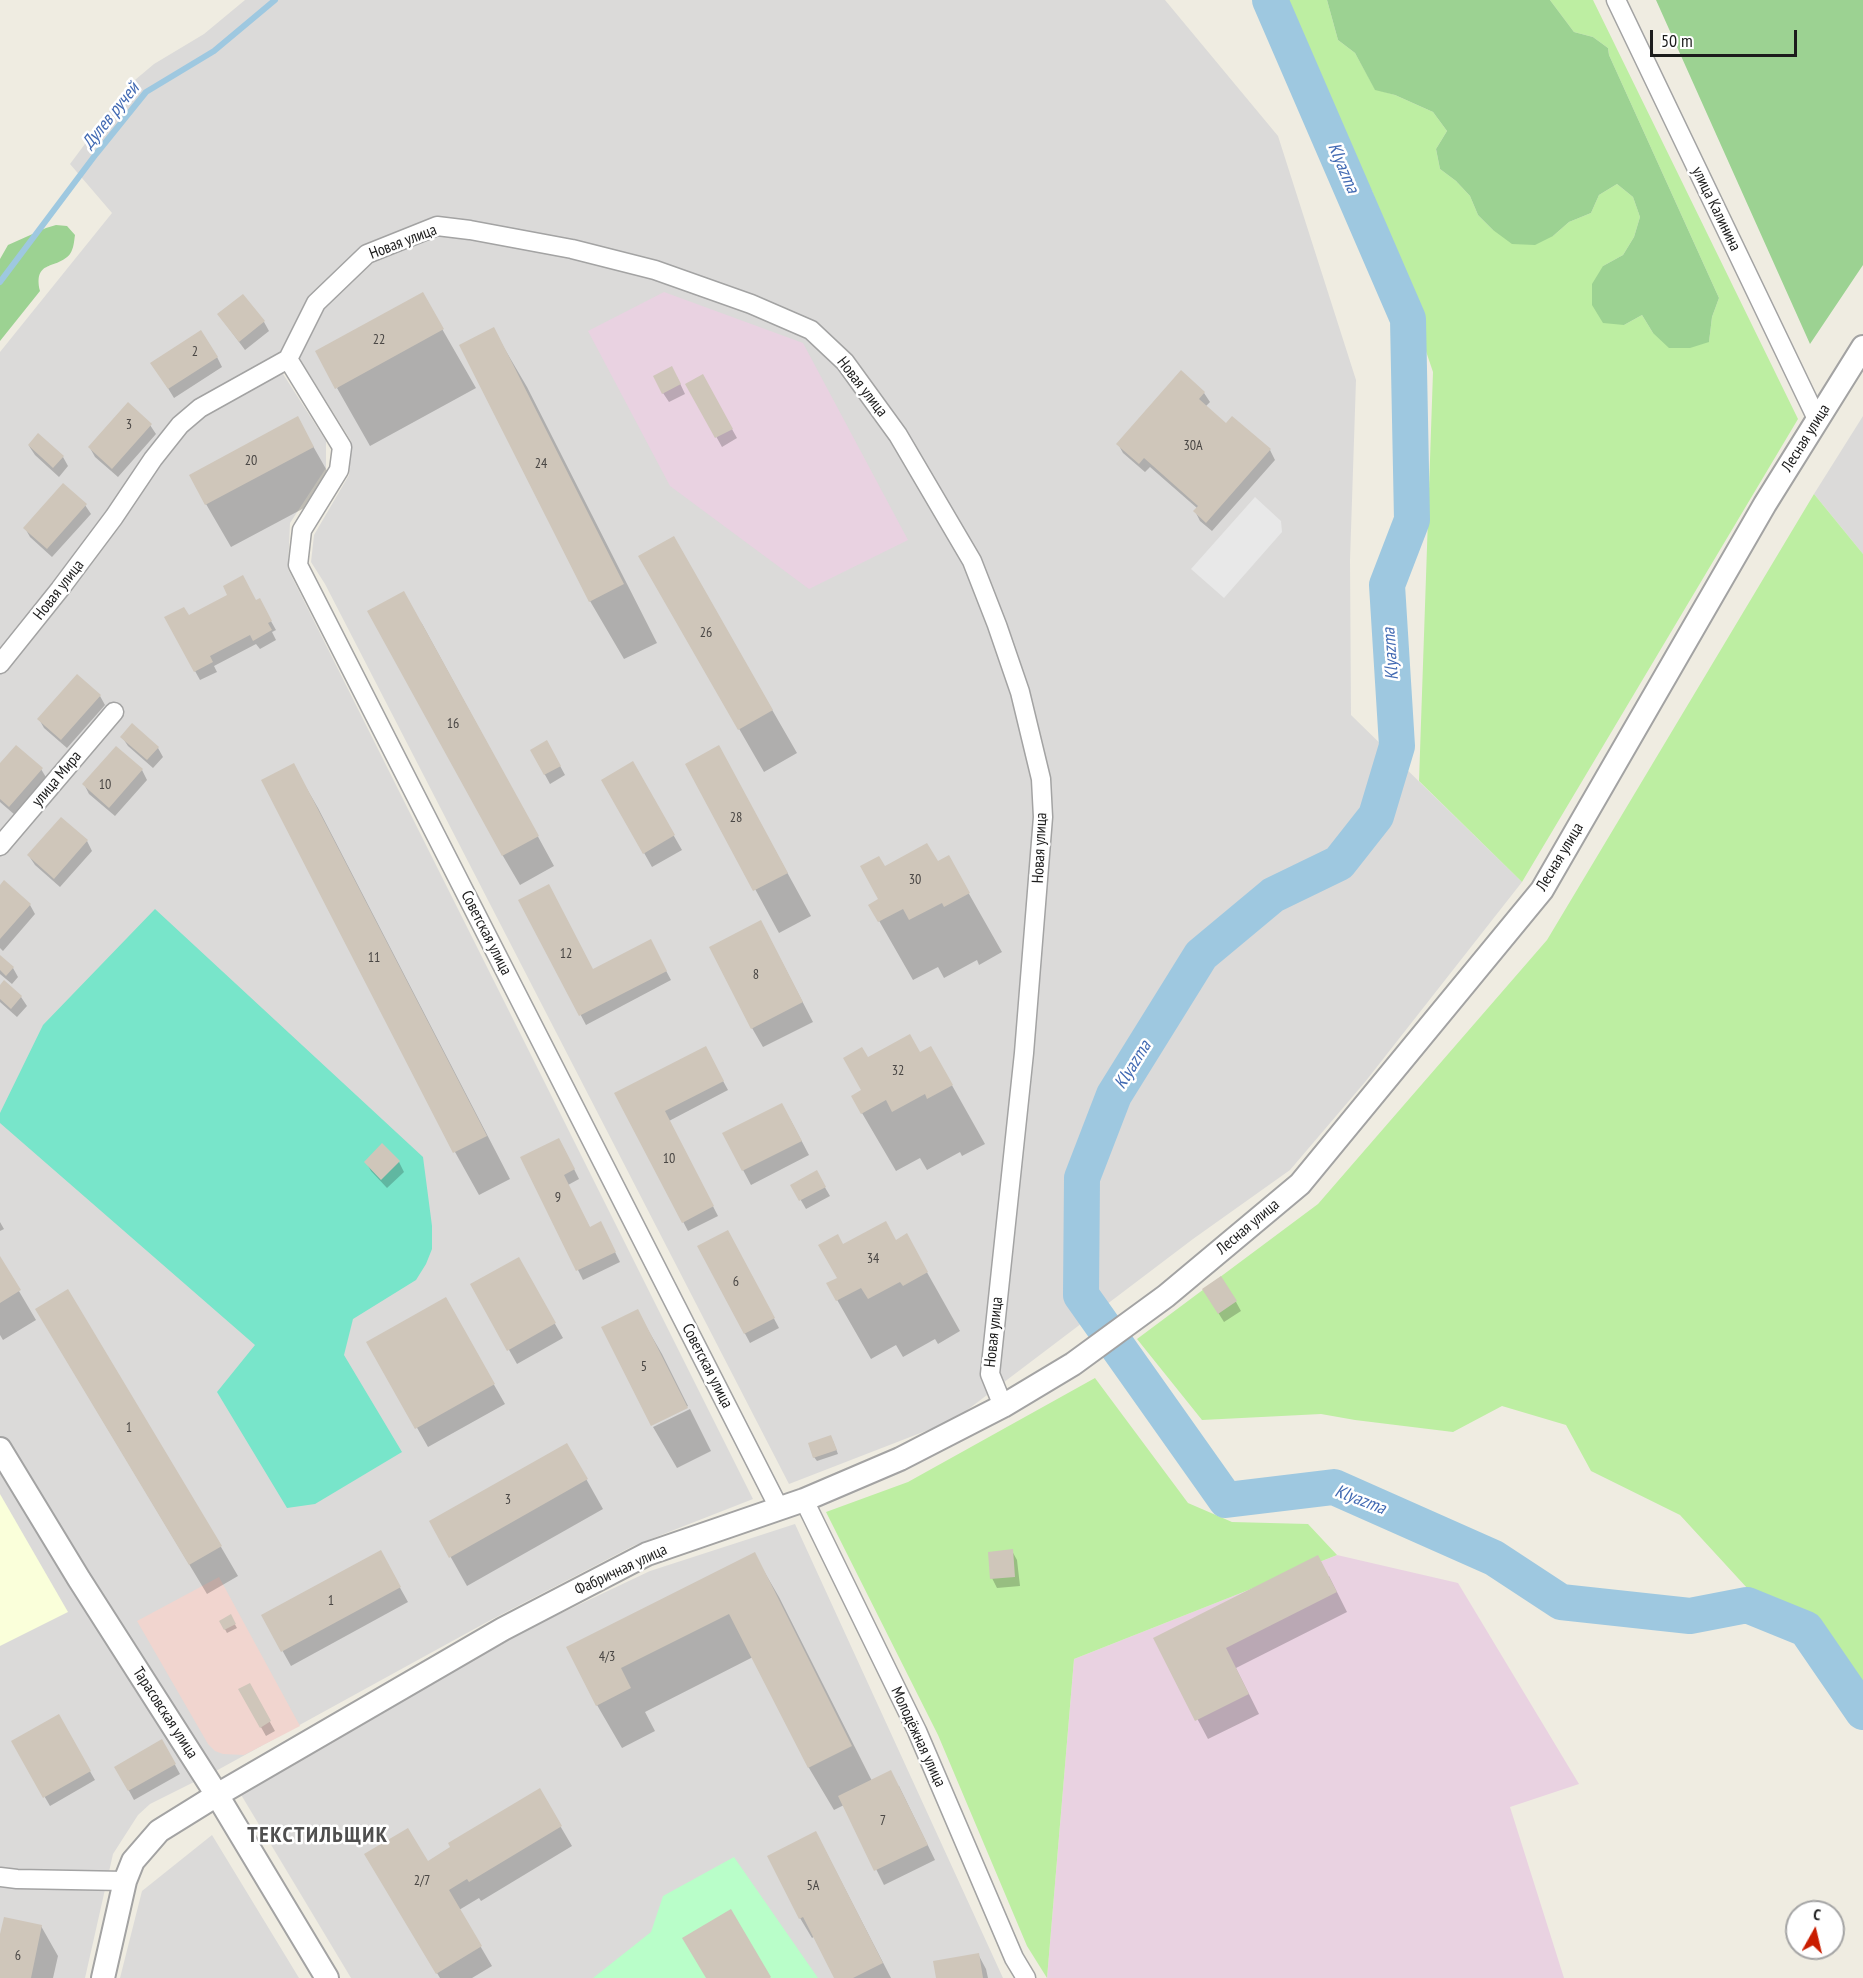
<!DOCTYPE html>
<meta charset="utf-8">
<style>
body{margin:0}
#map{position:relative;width:1863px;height:1978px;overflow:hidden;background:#efece1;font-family:"PT Sans Narrow",sans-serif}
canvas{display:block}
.north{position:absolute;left:1785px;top:1900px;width:60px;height:60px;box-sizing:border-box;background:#fff;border:2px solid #a4a4a4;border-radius:50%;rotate:8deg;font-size:16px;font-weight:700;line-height:24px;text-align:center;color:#1c1c1c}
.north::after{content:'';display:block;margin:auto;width:21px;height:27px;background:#c91d00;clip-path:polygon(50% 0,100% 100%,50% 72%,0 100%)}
.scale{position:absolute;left:1650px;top:30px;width:147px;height:27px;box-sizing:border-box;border:3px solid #1c1c1c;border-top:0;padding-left:8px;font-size:18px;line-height:21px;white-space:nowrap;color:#1c1c1c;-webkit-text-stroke:4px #fff;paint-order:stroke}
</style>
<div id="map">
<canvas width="1863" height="1978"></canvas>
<div class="north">С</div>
<div class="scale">50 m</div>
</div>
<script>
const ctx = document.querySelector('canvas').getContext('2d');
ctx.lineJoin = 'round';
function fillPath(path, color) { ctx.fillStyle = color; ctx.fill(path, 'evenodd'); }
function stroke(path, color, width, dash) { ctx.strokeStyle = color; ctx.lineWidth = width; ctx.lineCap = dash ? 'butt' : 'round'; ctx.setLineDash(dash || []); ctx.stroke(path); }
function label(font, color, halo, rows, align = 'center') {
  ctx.font = font + ' "PT Sans Narrow",sans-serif'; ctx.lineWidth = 5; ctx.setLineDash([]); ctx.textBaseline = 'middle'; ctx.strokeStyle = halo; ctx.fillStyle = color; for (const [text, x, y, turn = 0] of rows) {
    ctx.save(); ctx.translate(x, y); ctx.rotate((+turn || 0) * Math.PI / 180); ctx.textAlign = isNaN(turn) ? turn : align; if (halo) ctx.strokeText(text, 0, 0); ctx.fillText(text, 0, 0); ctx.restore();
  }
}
fillPath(new Path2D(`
 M 245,0 L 1165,0 L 1278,136 L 1356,380 L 1350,560 L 1351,715 L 1522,882 L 1365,1082 L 1290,1170 L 1193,1239 L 954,1420 L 789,1484 L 325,584 L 311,562 L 314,535 L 349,475 L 351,441 L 293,348 L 276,363 L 326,441 L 326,468 L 290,523 L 288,569 L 753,1499 L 633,1546 L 487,1622 L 214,1772 L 150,1804 L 138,1815 L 113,1854 L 85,1978 L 0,1978 L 0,352 L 112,213 L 70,164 L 129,85 L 154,64 L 204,34 Z
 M 1863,416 L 1863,554 L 1814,494 Z
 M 795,1524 L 1003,1978 L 351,1978 L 240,1793 L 498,1643 L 650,1571 Z
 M 212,1835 L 299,1978 L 120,1978 L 142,1891 Z`), '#dbdad9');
fillPath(new Path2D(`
 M 219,1577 L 300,1726 L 244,1755 L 223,1754 L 215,1751 L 208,1744 L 137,1621 Z`), '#f1d5cf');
fillPath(new Path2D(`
 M 664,292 L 803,343 L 908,540 L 809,589 L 670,486 L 588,331 Z
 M 1337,1555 L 1458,1583 L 1579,1784 L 1510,1807 L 1564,1978 L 1047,1978 L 1074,1659 Z`), '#e9d2e1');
fillPath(new Path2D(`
 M 0,1494 L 68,1612 L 0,1646 Z`), '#faffda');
fillPath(new Path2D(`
 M 1263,0 L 1327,0 L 1338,40 L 1355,53 L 1375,89 L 1395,95 L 1433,112 L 1447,131 L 1436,149 L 1440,169 L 1456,181 L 1470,196 L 1478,215 L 1493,230 L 1553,236 L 1569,222 L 1591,213 L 1599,195 L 1617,184 L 1633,197 L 1640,217 L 1634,237 L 1623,255 L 1603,266 L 1624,325 L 1642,315 L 1653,333 L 1709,342 L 1712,317 L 1719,298 L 1609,55 L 1608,48 L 1593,37 L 1574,32 L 1550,0 L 1593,0 L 1798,419 L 1522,882 L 1419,781 L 1433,372 L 1372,191 Z
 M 1814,494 L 1863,554 L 1863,1682 L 1816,1616 L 1748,1589 L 1680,1515 L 1591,1471 L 1566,1425 L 1502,1406 L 1453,1432 L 1355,1420 L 1321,1414 L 1202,1420 L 1137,1339 L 1318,1204 L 1547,940 Z
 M 1095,1378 L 1188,1503 L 1232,1522 L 1308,1524 L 1337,1555 L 1074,1659 L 1047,1978 L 1027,1946 L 938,1735 L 826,1512 L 908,1482 Z`), '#bdeea2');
fillPath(new Path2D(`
 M 1327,0 L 1550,0 L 1574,32 L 1593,37 L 1608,48 L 1609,55 L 1719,298 L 1712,317 L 1709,342 L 1690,348 L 1669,348 L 1653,333 L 1642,315 L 1624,325 L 1603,323 L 1592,305 L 1592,284 L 1603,266 L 1623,255 L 1634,237 L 1640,217 L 1633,197 L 1617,184 L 1599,195 L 1591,213 L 1569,222 L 1553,236 L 1535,245 L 1512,244 L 1493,230 L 1478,215 L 1470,196 L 1456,181 L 1440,169 L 1436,149 L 1447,131 L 1433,112 L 1395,95 L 1375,90 L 1355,53 L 1338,40 Z
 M 1656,0 L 1863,0 L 1863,265 L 1810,344 Z
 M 56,225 L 67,226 L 75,235 C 74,241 74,248 70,254 C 57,270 33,259 40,291 L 0,341 L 0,259 L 8,245 L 46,228 Z`), '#9cd292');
fillPath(new Path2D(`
 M 734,1857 L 818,1978 L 593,1978 L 651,1932 L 663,1896 Z`), '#b9fec9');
fillPath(new Path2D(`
 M 155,909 L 423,1157 L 432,1226 L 432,1249 L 426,1264 L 416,1280 L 353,1319 L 344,1355 L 402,1452 L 315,1504 L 287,1508 L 217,1392 L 255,1345 L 0,1123 L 0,1113 L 43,1025 Z`), '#78e5ca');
fillPath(new Path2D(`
 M 1255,497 L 1281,521 L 1282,532 L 1224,598 L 1191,569 Z`), '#e8e8e8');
fillPath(new Path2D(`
 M 422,294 L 476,388 L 370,446 L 337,388 Z
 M 219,315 L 264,322 L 269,331 L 245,350 Z
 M 493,329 L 527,387 L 657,643 L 624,659 L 590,601 Z
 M 217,357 L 222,367 L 174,398 L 158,372 Z
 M 1181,372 L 1204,393 L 1210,402 L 1205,407 L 1226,425 L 1270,450 L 1275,460 L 1212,531 L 1200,521 L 1195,511 L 1197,508 L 1150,467 L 1145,472 L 1123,453 L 1118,444 Z
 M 702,376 L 737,438 L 722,447 L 687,384 Z
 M 677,377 L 685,394 L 669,402 L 663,393 Z
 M 297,418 L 338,490 L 231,547 L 206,504 Z
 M 150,425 L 156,434 L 118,477 L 95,457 L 90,448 Z
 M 29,446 L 63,457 L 68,466 L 59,477 L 35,455 Z
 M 85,505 L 91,514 L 52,557 L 30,537 L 25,528 Z
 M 673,538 L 797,753 L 764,772 L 640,557 Z
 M 259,600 L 276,630 L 272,632 L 276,640 L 260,649 L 256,644 L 214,666 L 217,672 L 200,680 L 195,671 L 188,617 Z
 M 421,622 L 554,866 L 520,885 L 503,856 Z
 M 100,696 L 105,705 L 67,748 L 44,728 L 39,719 Z
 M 122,737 L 158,748 L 163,757 L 153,768 L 128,746 Z
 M 547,742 L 565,775 L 550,784 L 532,751 Z
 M 719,748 L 811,916 L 779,933 L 687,764 Z
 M 632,763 L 682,850 L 652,867 L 603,780 Z
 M 0,765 L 41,769 L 47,779 L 15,815 L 0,802 Z
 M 293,765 L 318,808 L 510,1179 L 479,1195 L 455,1152 Z
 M 142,770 L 147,780 L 115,816 L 89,794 L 84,784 Z
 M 87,841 L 92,851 L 60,887 L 35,865 L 29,856 Z
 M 948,857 L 1002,952 L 979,965 L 977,960 L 944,978 L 938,967 L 913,980 L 870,905 L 880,900 L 885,868 L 937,863 Z
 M 0,887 L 30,905 L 35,914 L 3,951 L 0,948 Z
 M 520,900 L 593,971 L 655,950 L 671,980 L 586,1025 Z
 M 771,941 L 813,1022 L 763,1047 L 752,1028 Z
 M 0,957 L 13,968 L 18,977 L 12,984 L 0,974 Z
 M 0,987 L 21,997 L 27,1006 L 17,1017 L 0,1002 Z
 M 931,1048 L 985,1144 L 962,1156 L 960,1152 L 927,1170 L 920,1158 L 896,1171 L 862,1113 L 863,1091 Z
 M 710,1057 L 728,1090 L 669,1121 L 718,1216 L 688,1231 L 616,1094 Z
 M 790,1119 L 809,1155 L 751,1185 L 743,1170 Z
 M 564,1149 L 579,1179 L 568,1185 L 590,1228 L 605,1232 L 620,1262 L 583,1280 L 522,1158 Z
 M 366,1162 L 399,1162 L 404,1172 L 387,1188 L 371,1171 Z
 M 816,1172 L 830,1196 L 806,1209 L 792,1185 Z
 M 0,1222 L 4,1229 L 0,1231 Z
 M 906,1235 L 960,1331 L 938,1344 L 935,1339 L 903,1357 L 896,1345 L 871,1359 L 828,1284 L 839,1278 L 843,1246 L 896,1241 Z
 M 733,1241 L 779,1328 L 750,1343 L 699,1247 Z
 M 0,1259 L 36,1320 L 3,1340 L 0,1335 Z
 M 518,1259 L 563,1338 L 517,1364 L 472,1285 Z
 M 1209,1298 L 1236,1302 L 1241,1311 L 1224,1322 Z
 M 445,1299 L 505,1404 L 428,1447 L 368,1342 Z
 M 637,1311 L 662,1354 L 688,1406 L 652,1424 Z
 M 54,1339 L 221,1547 L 238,1576 L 207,1594 Z
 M 690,1409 L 711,1451 L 677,1468 L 653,1427 Z
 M 833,1441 L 838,1454 L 817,1461 L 814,1457 Z
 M 567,1445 L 603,1509 L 467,1586 L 431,1522 Z
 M 1012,1551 L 1017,1560 L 1020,1586 L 997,1588 L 992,1578 Z
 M 380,1552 L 408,1602 L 291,1666 L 263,1616 Z
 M 754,1554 L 779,1597 L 872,1781 L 899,1786 L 935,1860 L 884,1885 L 844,1805 L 834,1810 L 809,1768 L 753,1657 L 645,1712 L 655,1731 L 622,1748 L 597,1705 L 568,1647 Z
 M 1329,1576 L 1347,1612 L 1236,1668 L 1259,1714 L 1208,1739 L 1155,1639 Z
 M 230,1616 L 237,1628 L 227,1633 L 221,1622 Z
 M 249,1685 L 275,1731 L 266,1736 L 240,1690 Z
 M 58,1716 L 95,1780 L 50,1806 L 13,1742 Z
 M 162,1741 L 180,1774 L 134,1800 L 116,1767 Z
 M 539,1790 L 572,1846 L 481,1901 L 479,1898 L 459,1910 L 492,1966 L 472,1978 L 440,1978 L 377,1874 L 427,1863 Z
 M 826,1852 L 891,1978 L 836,1978 L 815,1936 L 812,1938 L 800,1918 L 769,1856 Z
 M 41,1926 L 58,1956 L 53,1978 L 0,1978 L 0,1941 Z
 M 978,1954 L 986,1969 L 988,1978 L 938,1978 Z`), '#0003');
stroke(new Path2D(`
 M 0,282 L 96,154 L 146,92 L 214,51 L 275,0`), '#9ec8e0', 6);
stroke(new Path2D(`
 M 1270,0 L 1408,319 L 1412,520 L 1387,585 L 1397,746 L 1376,816 L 1339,863 L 1273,895 L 1201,955 L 1114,1095 L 1082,1178 L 1081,1295 L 1226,1500 L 1334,1487 L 1494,1558 L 1561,1602 L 1690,1616 L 1747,1605 L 1806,1629 L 1863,1712`), '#9ec8e0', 36);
fillPath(new Path2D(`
 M 423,292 L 444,329 L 335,389 L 315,351 Z
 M 243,294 L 265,321 L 239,342 L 217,314 Z
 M 494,327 L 624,584 L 589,602 L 459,345 Z
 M 201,330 L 218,357 L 168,389 L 150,363 Z
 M 672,366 L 681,384 L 662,394 L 653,376 Z
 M 1181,370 L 1205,392 L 1199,399 L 1226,423 L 1232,416 L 1271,449 L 1206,523 L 1193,511 L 1198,506 L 1144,458 L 1139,464 L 1116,444 Z
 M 703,374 L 733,429 L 715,438 L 685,384 Z
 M 128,402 L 152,424 L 112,469 L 88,447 Z
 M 298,416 L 314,447 L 205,505 L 189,475 Z
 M 38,433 L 64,456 L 53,468 L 28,445 Z
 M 63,483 L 87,504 L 47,549 L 23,528 Z
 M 674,536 L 773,710 L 738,730 L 638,556 Z
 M 243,575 L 256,600 L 260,598 L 272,621 L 268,623 L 272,630 L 253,641 L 250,635 L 210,656 L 213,662 L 194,672 L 164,617 L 184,607 L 189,615 L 227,595 L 223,586 Z
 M 404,591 L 539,836 L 502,856 L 367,611 Z
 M 77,674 L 101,695 L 61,740 L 37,719 Z
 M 132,723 L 159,747 L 147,760 L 120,737 Z
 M 547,740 L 561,766 L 544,775 L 530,750 Z
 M 16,745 L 43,768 L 9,807 L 0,799 L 0,763 Z
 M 719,745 L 788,873 L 753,891 L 685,764 Z
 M 116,746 L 143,769 L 109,808 L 82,784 Z
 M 633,761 L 675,835 L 643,854 L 601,780 Z
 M 294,763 L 487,1136 L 453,1153 L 261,780 Z
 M 61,817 L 88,840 L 54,879 L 27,855 Z
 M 927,843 L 938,861 L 949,855 L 970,893 L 944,907 L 942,903 L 909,920 L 903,909 L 878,922 L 868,905 L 878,899 L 860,866 L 879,856 L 885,866 Z
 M 4,880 L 31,904 L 0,939 L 0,885 Z
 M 549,884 L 593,969 L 651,939 L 667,971 L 579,1016 L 518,900 Z
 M 761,920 L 803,1002 L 751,1029 L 709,947 Z
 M 0,955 L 14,967 L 6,976 L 0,970 Z
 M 4,980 L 22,996 L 11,1009 L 0,999 L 0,985 Z
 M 910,1034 L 920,1052 L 931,1046 L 953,1085 L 927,1099 L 925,1094 L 892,1112 L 886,1100 L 861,1114 L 851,1096 L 861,1090 L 843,1058 L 862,1047 L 868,1057 Z
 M 706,1046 L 724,1081 L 665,1111 L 714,1206 L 682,1223 L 614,1093 Z
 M 782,1103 L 802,1141 L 742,1171 L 722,1133 Z
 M 559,1138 L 575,1169 L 564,1175 L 590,1227 L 601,1221 L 616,1252 L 576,1271 L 520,1157 Z
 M 382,1143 L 400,1161 L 381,1180 L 364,1162 Z
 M 817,1170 L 826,1187 L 799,1201 L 790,1185 Z
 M 886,1221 L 896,1240 L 907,1233 L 928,1272 L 903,1286 L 900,1282 L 868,1299 L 861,1288 L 836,1301 L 826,1283 L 837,1278 L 818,1245 L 838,1234 L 843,1244 Z
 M 728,1230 L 775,1318 L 744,1334 L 697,1246 Z
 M 0,1256 L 21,1290 L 0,1303 Z
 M 519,1257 L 556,1323 L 507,1351 L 470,1284 Z
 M 1221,1276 L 1237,1301 L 1218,1314 L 1202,1289 Z
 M 68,1289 L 222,1546 L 189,1565 L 35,1309 Z
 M 446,1297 L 495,1384 L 415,1429 L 366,1342 Z
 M 638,1309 L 688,1408 L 651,1426 L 601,1327 Z
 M 831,1435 L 837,1450 L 813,1458 L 808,1443 Z
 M 567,1443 L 588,1479 L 449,1558 L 429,1521 Z
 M 1013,1549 L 1015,1577 L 990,1579 L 988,1552 Z
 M 381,1550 L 401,1587 L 281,1652 L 261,1615 Z
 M 755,1552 L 852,1746 L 808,1768 L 729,1614 L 621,1668 L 631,1688 L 596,1706 L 566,1647 Z
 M 1318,1555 L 1337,1592 L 1226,1648 L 1249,1694 L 1195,1721 L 1153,1638 Z
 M 231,1614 L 236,1624 L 224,1630 L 219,1621 Z
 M 250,1683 L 271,1721 L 260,1728 L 238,1689 Z
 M 59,1714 L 91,1771 L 43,1798 L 11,1741 Z
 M 162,1739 L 176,1764 L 128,1791 L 114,1767 Z
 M 891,1770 L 928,1845 L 874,1871 L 838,1796 Z
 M 540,1788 L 562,1826 L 469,1882 L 467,1879 L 449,1890 L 482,1946 L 436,1974 L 364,1854 L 408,1828 L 428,1861 L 450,1847 L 448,1843 Z
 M 816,1831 L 883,1963 L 853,1978 L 834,1978 L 803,1917 L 799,1919 L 767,1856 Z
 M 731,1909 L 771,1977 L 770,1978 L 706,1978 L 682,1938 Z
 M 4,1917 L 42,1925 L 31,1978 L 0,1978 L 0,1934 Z
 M 979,1953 L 983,1978 L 936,1978 L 933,1961 Z`), '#cfc6ba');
const minor = new Path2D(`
 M 1616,0 L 1817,419
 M 288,359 L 342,447 L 339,470 L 302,530 L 298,565 L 779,1508
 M 0,664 L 60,589 L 114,517 L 153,459 L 180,425 L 200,408 L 288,359 L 316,303 L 367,254 L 437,226 L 470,230 L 572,249 L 655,270 L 751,304 L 811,330 L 845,362 L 898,435 L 972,561 L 997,625 L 1020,692 L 1041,779 L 1043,817 L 1024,1053 L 990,1374 L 1003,1406
 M 0,846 L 114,712
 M 804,1500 L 917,1731 L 1014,1958 L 1026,1978
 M 0,1877 L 17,1879 L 125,1881`);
const tertiary = new Path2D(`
 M 0,1449 L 79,1579 L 217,1795 L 327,1978
 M 103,1978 L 125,1881 L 133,1861 L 159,1831 L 217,1795 L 503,1629 L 647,1554 L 804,1500 L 900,1459 L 1003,1406 L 1073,1364 L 1166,1296 L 1300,1184 L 1542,890 L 1765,504 L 1863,347`);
stroke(minor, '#a3a3a3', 21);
stroke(tertiary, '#a3a3a3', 26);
stroke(minor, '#fff', 18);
stroke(tertiary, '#fff', 22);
label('14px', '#494644', null, [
 ["22",379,340],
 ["2",195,352],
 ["3",129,425],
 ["30А",1193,446],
 ["20",251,461],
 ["24",541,464],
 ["26",706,633],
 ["16",453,724],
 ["10",105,785],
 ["28",736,818],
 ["30",915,880],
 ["12",566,954],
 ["11",374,958],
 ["8",756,975],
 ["32",898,1071],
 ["10",669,1159],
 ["9",558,1198],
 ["34",873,1259],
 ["6",736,1282],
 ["5",644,1367],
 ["1",129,1428],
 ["3",508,1500],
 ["1",331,1601],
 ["4/3",607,1657],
 ["7",883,1821],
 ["2/7",422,1881],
 ["5А",813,1886],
 ["6",18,1956]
]);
label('16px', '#1c1c1c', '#fff', [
 ["улица Калинина",1716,209,64],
 ["Новая улица",403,242,-21],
 ["Новая улица",862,387,52],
 ["Лесная улица",1806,438,-58],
 ["Новая улица",59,590,-52],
 ["улица Мира",57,779,-50],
 ["Новая улица",1040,848,-87],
 ["Лесная улица",1560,857,-59],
 ["Советская улица",486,933,63],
 ["Лесная улица",1248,1227,-40],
 ["Новая улица",994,1332,-84],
 ["Советская улица",707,1366,63],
 ["Фабричная улица",621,1570,-25],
 ["Тарасовская улица",165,1713,57],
 ["Молодёжная улица",918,1737,65]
]);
label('italic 18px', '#426ab3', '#fff', [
 ["Дулев ручей",111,116,-51],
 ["Klyazma",1343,168,67],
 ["Klyazma",1391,654,-94],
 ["Klyazma",1133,1065,-58],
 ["Klyazma",1360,1500,21]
]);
ctx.letterSpacing = '1.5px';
label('bold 22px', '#4f4f4f', '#fff', [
 ["ТЕКСТИЛЬЩИК",318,1836]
]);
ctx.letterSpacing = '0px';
</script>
